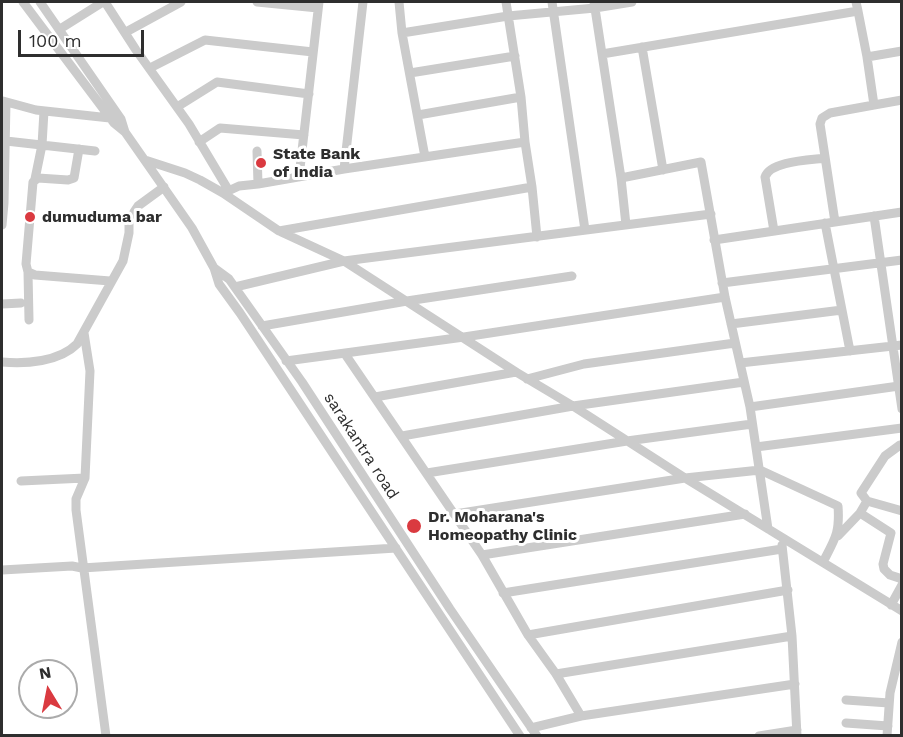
<!DOCTYPE html>
<style>
body{margin:0}
#map{position:relative;width:903px;height:737px;overflow:hidden;background:#fff;font-family:"Work Sans",sans-serif}
canvas{display:block}
.frame{position:absolute;inset:0;border:3px solid #2e2e2e;pointer-events:none}
.north{position:absolute;left:18px;top:659px;width:60px;height:60px;box-sizing:border-box;background:#fff;border:2px solid #ababab;border-radius:50%;rotate:350deg;font-size:16px;font-weight:700;line-height:24px;text-align:center;color:#2e2e2e}
.north::after{content:'';display:block;margin:auto;width:21px;height:27px;background:#da3a40;clip-path:polygon(50% 0,100% 100%,50% 72%,0 100%)}
.scale{position:absolute;left:18px;top:30px;width:126px;height:27px;box-sizing:border-box;border:3px solid #2e2e2e;border-top:0;padding-left:8px;font-size:18px;line-height:21px;white-space:nowrap;color:#2e2e2e;-webkit-text-stroke:4px #fff;paint-order:stroke}
</style>
<div id="map">
<canvas width="903" height="737"></canvas>
<div class="frame"></div>
<div class="north">N</div>
<div class="scale">100 m</div>
</div>
<script>
const ctx = document.querySelector('canvas').getContext('2d');
ctx.lineJoin = 'round';
function stroke(path, color, width, dash) { ctx.strokeStyle = color; ctx.lineWidth = width; ctx.lineCap = dash ? 'butt' : 'round'; ctx.setLineDash(dash || []); ctx.stroke(path); }
function label(font, color, halo, rows, align = 'center') {
  ctx.font = font + ' "Work Sans",sans-serif'; ctx.lineWidth = 6; ctx.setLineDash([]); ctx.textBaseline = 'middle'; ctx.strokeStyle = halo; ctx.fillStyle = color; for (const [text, x, y, turn = 0] of rows) {
    ctx.save(); ctx.translate(x, y); ctx.rotate((+turn || 0) * Math.PI / 180); ctx.textAlign = isNaN(turn) ? turn : align; if (halo) ctx.strokeText(text, 0, 0); ctx.fillText(text, 0, 0); ctx.restore();
  }
}
stroke(new Path2D(`
 M 23,2 L 114,123 L 125,132
 M 40,2 L 121,119 L 125,132 L 192,228 L 214,268 L 219,284 L 240,313 L 520,736
 M 105,2 L 136,50 L 189,124 L 229,191
 M 257,2 L 318,8
 M 399,2 L 402,33 L 425,157
 M 552,2 L 585,230
 M 594,2 L 621,178 L 701,162 L 725,297 L 750,407 L 768,529
 M 858,11 L 867,57
 M 60,29 L 103,2
 M 126,32 L 181,2
 M 402,33 L 508,16 L 595,8 L 632,2
 M 642,47 L 663,170
 M 902,51 L 867,57 L 874,105 L 902,100
 M 602,54 L 858,11 L 856,2
 M 150,68 L 205,40 L 313,52
 M 410,73 L 515,56
 M 3,101 L 36,110 L 110,118
 M 177,107 L 217,82 L 309,94
 M 418,115 L 521,97
 M 6,141 L 95,151
 M 199,142 L 220,128 L 304,135
 M 525,142 L 532,187
 M 79,149 L 74,178 L 68,180 L 38,178 L 33,182 L 26,264 L 28,272 L 35,275 L 110,281
 M 145,160 L 185,173 L 200,180 L 223,193 L 279,231 L 344,261 L 516,372 L 573,406 L 685,478 L 902,611
 M 344,169 L 525,142 L 521,97 L 506,2
 M 299,177 L 319,2
 M 621,178 L 626,225
 M 35,179 L 42,145 L 44,111
 M 258,184 L 344,169 L 363,2
 M 226,192 L 239,186 L 258,184 L 257,151
 M 874,216 L 902,409
 M 835,222 L 820,124 L 822,118 L 830,113 L 874,105
 M 825,223 L 850,351
 M 2,225 L 4,203 L 6,102
 M 279,231 L 532,187 L 537,237
 M 774,231 L 765,177 C 770,161 810,160 825,158
 M 714,240 L 902,212
 M 214,268 L 229,279 L 302,382 L 450,609 L 537,736
 M 28,272 L 29,320
 M 722,283 L 902,260
 M 235,287 L 344,261 L 711,214
 M 2,304 L 21,303
 M 731,324 L 842,310
 M 262,326 L 407,301 L 572,276
 M 84,333 L 90,371 L 85,478 L 76,499 L 76,510 L 106,736
 M 345,354 L 482,555 L 528,635 L 556,674 L 581,716 L 795,684
 M 286,361 L 464,337 L 725,297
 M 2,362 C 26,364 59,362 77,344 L 123,261 L 129,233 L 129,222 L 134,212 L 138,206 L 164,187
 M 740,363 L 902,345
 M 527,379 L 584,364 L 735,343
 M 375,397 L 516,372
 M 750,407 L 899,386
 M 402,436 L 573,406 L 744,382
 M 756,447 L 902,428
 M 427,473 L 627,441 L 752,424
 M 21,481 L 85,478
 M 867,501 L 902,511
 M 860,513 L 891,533 L 883,564 L 884,569 L 890,575 L 902,579
 M 455,514 L 685,478 L 760,470 L 838,506 C 840,533 835,539 823,562
 M 838,536 L 860,513 L 867,501 L 861,493 L 885,456 L 900,445
 M 782,545 L 792,636 L 797,736
 M 482,555 L 745,514
 M 2,570 L 72,566 L 82,568 L 396,548
 M 503,593 L 782,549
 M 891,605 L 902,585
 M 528,635 L 788,590
 M 556,674 L 792,636
 M 846,700 L 889,703
 M 846,723 L 888,726
 M 531,728 L 581,716
 M 759,736 L 797,730
 M 887,736 L 890,693 L 902,642`), '#cbcbcb', 9);
for (const [x, y, r, color] of [
 [261,163,6,"#da3a40"],
 [30,217,6,"#da3a40"],
 [414,526,8,"#da3a40"]
]) { const dot = new Path2D(); dot.arc(x, y, r, 0, 2 * Math.PI); ctx.fillStyle = color; ctx.fill(dot); stroke(dot, '#fff', 2); }
label('bold 16px', '#2e2e2e', '#fff', [
 ["State Bank",273,154],
 ["of India",273,172],
 ["dumuduma bar",42,217],
 ["Dr. Moharana's",428,517],
 ["Homeopathy Clinic",428,535]
], 'left');
label('16px', '#2e2e2e', '#fff', [
 ["sarakantra road",361,446,57]
]);
</script>
